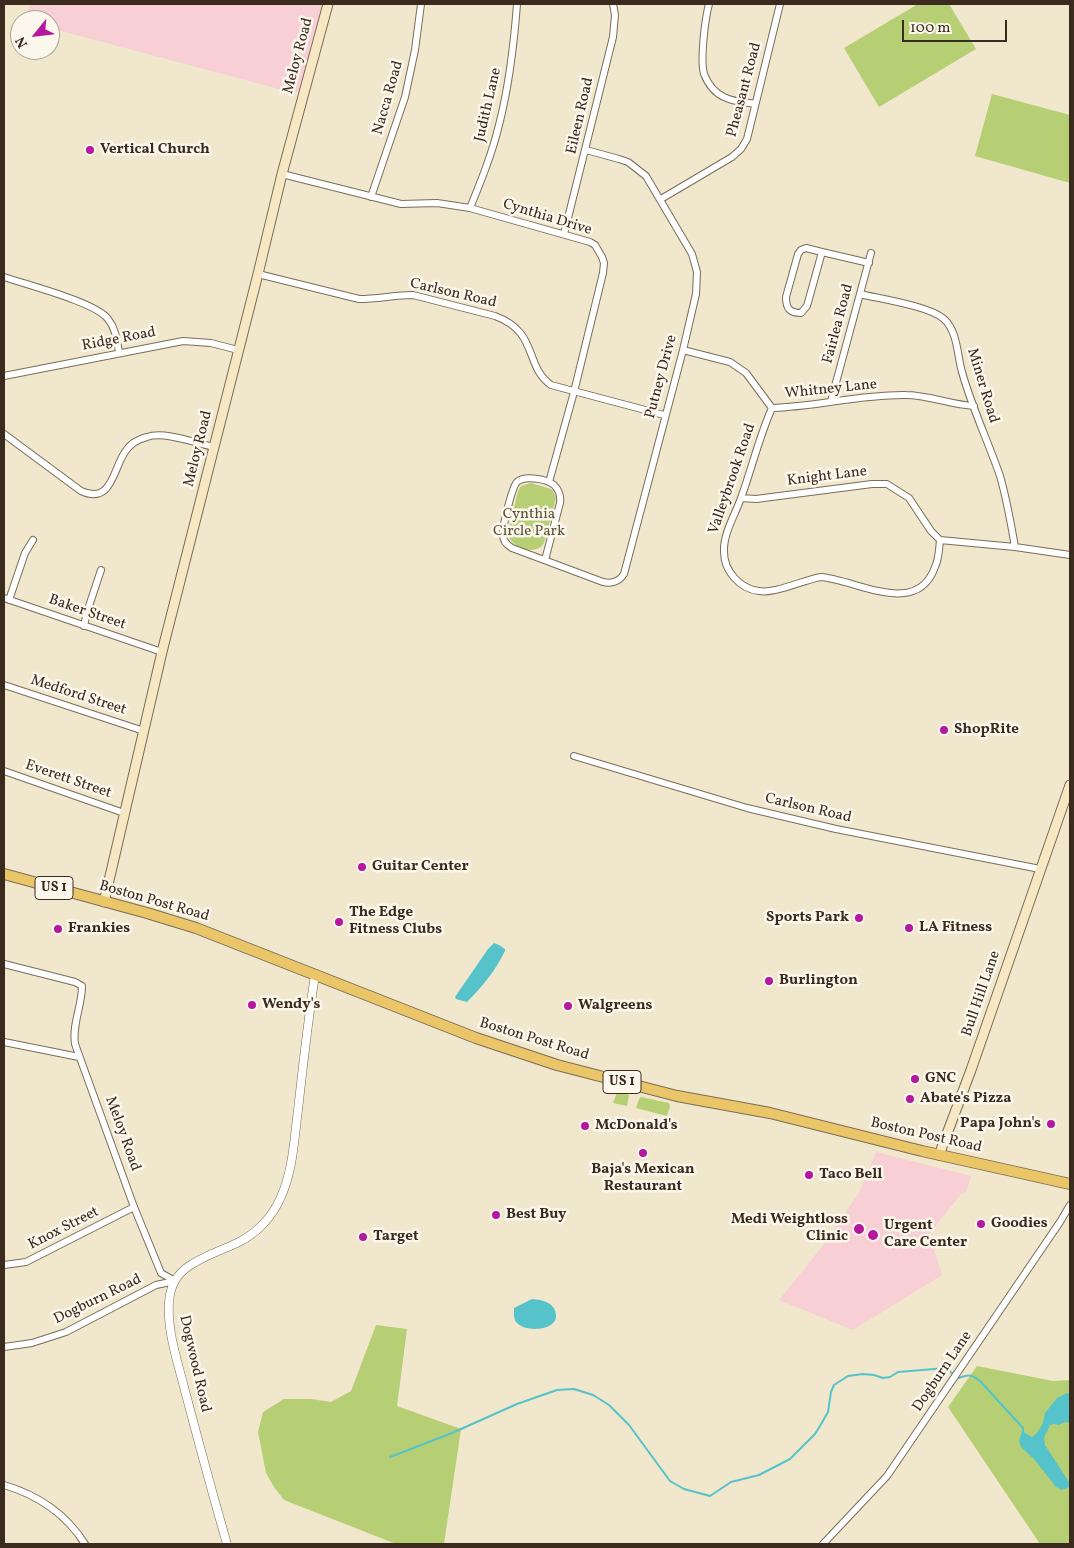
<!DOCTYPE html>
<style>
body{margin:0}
#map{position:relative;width:1074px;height:1548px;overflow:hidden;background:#f0e7cc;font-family:Vollkorn,serif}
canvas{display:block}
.frame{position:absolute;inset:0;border:5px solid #3b2a1e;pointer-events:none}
.north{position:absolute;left:10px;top:10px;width:50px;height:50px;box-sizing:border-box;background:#fbf7ec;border:1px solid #aea59a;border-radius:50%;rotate:241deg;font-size:14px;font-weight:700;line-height:20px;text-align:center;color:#3b2a1e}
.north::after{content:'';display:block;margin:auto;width:18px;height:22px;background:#b5179e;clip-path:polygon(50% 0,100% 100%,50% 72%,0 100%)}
.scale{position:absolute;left:902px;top:20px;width:105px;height:22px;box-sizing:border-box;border:2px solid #3b2a1e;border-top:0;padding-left:6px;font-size:15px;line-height:18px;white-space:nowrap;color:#3b2a1e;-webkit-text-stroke:4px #fbf7ec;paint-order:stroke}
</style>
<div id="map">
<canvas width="1074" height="1548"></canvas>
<div class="frame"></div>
<div class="north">N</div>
<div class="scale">100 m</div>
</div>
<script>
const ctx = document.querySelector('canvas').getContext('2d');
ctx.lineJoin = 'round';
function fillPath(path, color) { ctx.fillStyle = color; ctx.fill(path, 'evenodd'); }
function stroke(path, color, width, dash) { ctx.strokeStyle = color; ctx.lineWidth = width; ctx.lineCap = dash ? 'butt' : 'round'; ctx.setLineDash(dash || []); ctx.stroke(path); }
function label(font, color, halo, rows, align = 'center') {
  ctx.font = font + ' Vollkorn,serif'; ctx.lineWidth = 5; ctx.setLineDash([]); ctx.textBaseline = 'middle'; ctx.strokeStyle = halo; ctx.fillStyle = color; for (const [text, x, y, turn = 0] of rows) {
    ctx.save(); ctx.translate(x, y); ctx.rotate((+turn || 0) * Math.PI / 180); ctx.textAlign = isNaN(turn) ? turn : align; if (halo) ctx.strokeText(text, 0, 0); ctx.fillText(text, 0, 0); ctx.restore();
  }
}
fillPath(new Path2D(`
 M 30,4 L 323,4 L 302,89 L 294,93 L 50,28 L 50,20 L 26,20 Z
 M 876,1152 L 971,1176 L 966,1192 L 961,1194 L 929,1234 L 942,1275 L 853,1330 L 779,1300 L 821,1248 L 859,1193 Z`), '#f7cfd5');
fillPath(new Path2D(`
 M 918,4 L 949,4 L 976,49 L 879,107 L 844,48 Z
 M 992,94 L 1070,115 L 1070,183 L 975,156 Z
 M 531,483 L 551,489 L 553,491 L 556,498 L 544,543 C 536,557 509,547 508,533 L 518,491 L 521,486 Z
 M 617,1092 L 629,1095 L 627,1106 L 613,1103 Z
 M 641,1097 L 669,1103 L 670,1106 L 667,1116 L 636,1108 L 639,1099 Z
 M 376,1325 L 407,1329 L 397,1406 L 461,1429 L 444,1544 L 396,1544 L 284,1500 L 274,1487 L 266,1473 L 258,1432 L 263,1412 L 284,1399 L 311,1399 L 331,1402 L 351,1391 Z
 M 977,1366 L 1053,1381 L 1070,1380 L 1070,1544 L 1040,1544 L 948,1407 Z`), '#b7cf74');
fillPath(new Path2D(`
 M 494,943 L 499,945 L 505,949 L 505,951 C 495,971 483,986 467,1002 L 456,999 L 455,997 L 488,949 Z
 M 532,1299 C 542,1300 555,1302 556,1315 C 556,1317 556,1320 554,1322 C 547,1331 524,1331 517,1323 C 513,1319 514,1313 514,1308 Z
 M 1067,1393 L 1070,1394 L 1070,1423 L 1065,1422 L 1059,1425 L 1054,1424 L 1050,1425 L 1044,1438 L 1045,1445 L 1069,1482 L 1069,1487 L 1062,1490 L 1056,1487 L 1034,1459 L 1021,1447 L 1019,1441 L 1022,1431 L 1032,1437 L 1037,1433 L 1043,1423 L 1045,1413 L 1057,1398 Z`), '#55c3c9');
stroke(new Path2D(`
 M 958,1378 C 970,1375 968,1373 980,1381 L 1023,1428 L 1023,1432
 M 390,1457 L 452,1433 L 517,1404 L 557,1390 L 574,1389 L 593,1395 L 609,1405 L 629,1425 L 670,1481 L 684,1489 L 710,1496 L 731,1482 L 759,1475 L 790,1459 L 815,1434 L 820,1426 L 828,1412 L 831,1392 L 834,1385 L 848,1376 L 863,1374 L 874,1375 L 883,1378 L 890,1377 L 898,1372 L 946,1368 L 953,1374`), '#55c3c9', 2);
const minor = new Path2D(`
 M 709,4 C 705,19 700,60 704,74 C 708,84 715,93 724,97 C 733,102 745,102 755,104
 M 282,174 L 401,204 L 437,203 L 470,208 L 590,242 L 595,245 L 602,257 L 604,263 L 603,273 L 574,392 L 549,482
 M 371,197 L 405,97 L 415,50 L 421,4
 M 661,199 L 732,157 L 741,149 L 747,139 L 780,4
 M 470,208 C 481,181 492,154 499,125 C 509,86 514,44 517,4
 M 564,234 L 613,37 L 615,15 L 613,4
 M 806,248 L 822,252 L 807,306 L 801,313 C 789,313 786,308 786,297 L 798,254 L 801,250 Z
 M 822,252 L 869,263
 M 258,274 L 359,299 C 378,299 395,295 413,295 L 495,316 C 539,332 524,366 551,385 L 664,415
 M 4,277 C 27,285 95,302 108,319 C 116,329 117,341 119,352
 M 860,294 C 881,299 929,306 944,319 C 958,332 957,355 962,372 C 972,408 988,441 1000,476 C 1007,500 1011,524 1015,547
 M 683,350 L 730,362 L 746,373 L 772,408 C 816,407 861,394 906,395 C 928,395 951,405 974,406
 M 4,376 L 183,341 L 211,343 L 238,350
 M 831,401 L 871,253
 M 772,408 C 759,437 752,468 741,498 C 735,515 723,534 724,552 C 724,571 740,589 759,591 C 775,594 803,580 821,577 C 857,580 917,618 935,567 C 939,559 939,549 940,540
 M 4,434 L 81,491 C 112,505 113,469 125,452 C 130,444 138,439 147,437 C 165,431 195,443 214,447
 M 741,498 L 756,499 L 872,484 L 887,484 L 909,498 L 931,531 L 940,540 L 1015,547 L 1070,555
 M 545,560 L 560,503 C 561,496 559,490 554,485 C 547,479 524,475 517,482 C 512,487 502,528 503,535 C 503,541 507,545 512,548 L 603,582 C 612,584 619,582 624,574 L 683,350 L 696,294 L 697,272 L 692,254 L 646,176 L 628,162 L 619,159 L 586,150
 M 4,598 L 162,652
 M 9,600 L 25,553 L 33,540
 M 84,626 L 87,612 L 101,570
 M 4,685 L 144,731
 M 574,756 L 747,808 L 836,829 L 1040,869
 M 4,771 L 124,813
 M 4,964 L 75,982 L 82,986 C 82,1006 72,1024 75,1044 L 134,1207 L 161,1273 L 175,1281
 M 4,1042 L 79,1057
 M 4,1265 L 26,1262 L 134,1207
 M 4,1347 L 32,1343 L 66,1332 L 156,1285 L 175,1281
 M 4,1485 C 38,1495 66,1514 85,1544
 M 823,1544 L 887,1476 L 1060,1222 L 1070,1205`);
const tertiary = new Path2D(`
 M 227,1544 C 212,1492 198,1440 184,1387 C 177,1360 167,1330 169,1302 C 170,1289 175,1277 185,1269 C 201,1256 221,1251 239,1242 C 257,1233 272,1217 280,1199 C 293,1172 294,1140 298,1110 C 303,1065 308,1020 315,975`);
const secondary = new Path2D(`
 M 104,902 L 162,652 L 258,274 L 282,174 L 328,4
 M 939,1155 L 971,1070 L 1070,785`);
const primary = new Path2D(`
 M 4,874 L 147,913 L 196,928 L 476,1038 L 557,1065 L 677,1096 L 770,1113 L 922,1151 L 1070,1184`);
stroke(minor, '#7a6c5b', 8);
stroke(tertiary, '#7a6c5b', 9);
stroke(secondary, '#7a6c5b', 11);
stroke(primary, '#7a6c5b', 12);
stroke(minor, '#fff', 6);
stroke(tertiary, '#fff', 8);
stroke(secondary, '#f7e8c3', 9);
stroke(primary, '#ebc669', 10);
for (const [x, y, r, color] of [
 [90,150,5,"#b5179e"],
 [944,730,5,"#b5179e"],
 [362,867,5,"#b5179e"],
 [859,918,5,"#b5179e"],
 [339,922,5,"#b5179e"],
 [909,928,5,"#b5179e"],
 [58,929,5,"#b5179e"],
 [769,981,5,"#b5179e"],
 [252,1005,5,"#b5179e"],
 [568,1006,5,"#b5179e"],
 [915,1079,5,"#b5179e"],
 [910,1099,5,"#b5179e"],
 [1051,1124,5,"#b5179e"],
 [585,1126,5,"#b5179e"],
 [643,1153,5,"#b5179e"],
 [809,1175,5,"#b5179e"],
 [496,1215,5,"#b5179e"],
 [981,1224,5,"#b5179e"],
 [859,1229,6,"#b5179e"],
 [873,1235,6,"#b5179e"],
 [363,1237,5,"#b5179e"]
]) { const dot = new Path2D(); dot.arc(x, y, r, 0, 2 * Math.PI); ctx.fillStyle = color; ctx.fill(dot); stroke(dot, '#fbf7ec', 2); }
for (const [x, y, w] of [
 [54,888,38],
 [622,1082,38]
]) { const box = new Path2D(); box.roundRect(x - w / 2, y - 11.5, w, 23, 4); ctx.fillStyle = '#fbf7ec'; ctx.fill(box); stroke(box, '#3b2a1e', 1); }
label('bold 14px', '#3b2a1e', null, [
 ["US 1",54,888],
 ["US 1",622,1082]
]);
label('15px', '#3b2a1e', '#fbf7ec', [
 ["Meloy Road",299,56,-75],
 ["Pheasant Road",745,90,-75],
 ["Nacca Road",389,98,-74],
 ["Judith Lane",489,105,-77],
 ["Eileen Road",581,116,-77],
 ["Cynthia Drive",547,218,17],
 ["Carlson Road",453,294,13],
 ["Fairlea Road",839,324,-75],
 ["Ridge Road",119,340,-11],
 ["Putney Drive",662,377,-75],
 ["Miner Road",982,386,73],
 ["Whitney Lane",831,390,-6],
 ["Meloy Road",199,449,-76],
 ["Knight Lane",827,477,-7],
 ["Valleybrook Road",733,479,-71],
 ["Baker Street",87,613,19],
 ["Medford Street",78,696,18],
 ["Everett Street",68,780,19],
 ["Carlson Road",808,809,13],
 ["Boston Post Road",154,902,16],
 ["Bull Hill Lane",982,994,-71],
 ["Boston Post Road",534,1040,17],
 ["Meloy Road",122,1134,70],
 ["Boston Post Road",926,1136,13],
 ["Knox Street",64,1229,-27],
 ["Dogburn Road",98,1300,-26],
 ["Dogwood Road",194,1364,77],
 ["Dogburn Lane",943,1372,-56]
]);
label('bold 15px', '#3b2a1e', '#fbf7ec', [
 ["Vertical Church",100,150],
 ["ShopRite",954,730],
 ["Guitar Center",372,867],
 ["The Edge",349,913],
 ["Fitness Clubs",349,930],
 ["Sports Park",849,918,"right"],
 ["LA Fitness",919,928],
 ["Frankies",68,929],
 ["Burlington",779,981],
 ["Wendy's",262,1005],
 ["Walgreens",578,1006],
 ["GNC",925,1079],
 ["Abate's Pizza",920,1099],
 ["Papa John's",1041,1124,"right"],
 ["McDonald's",595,1126],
 ["Baja's Mexican",643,1170,"center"],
 ["Restaurant",643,1187,"center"],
 ["Taco Bell",819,1175],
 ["Best Buy",506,1215],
 ["Medi Weightloss",848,1220,"right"],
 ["Clinic",848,1237,"right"],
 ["Goodies",991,1224],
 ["Urgent",884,1226],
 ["Care Center",884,1243],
 ["Target",373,1237]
], 'left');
label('15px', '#5a5334', '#fbf7ec', [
 ["Cynthia",529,515],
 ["Circle Park",529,532]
]);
</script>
